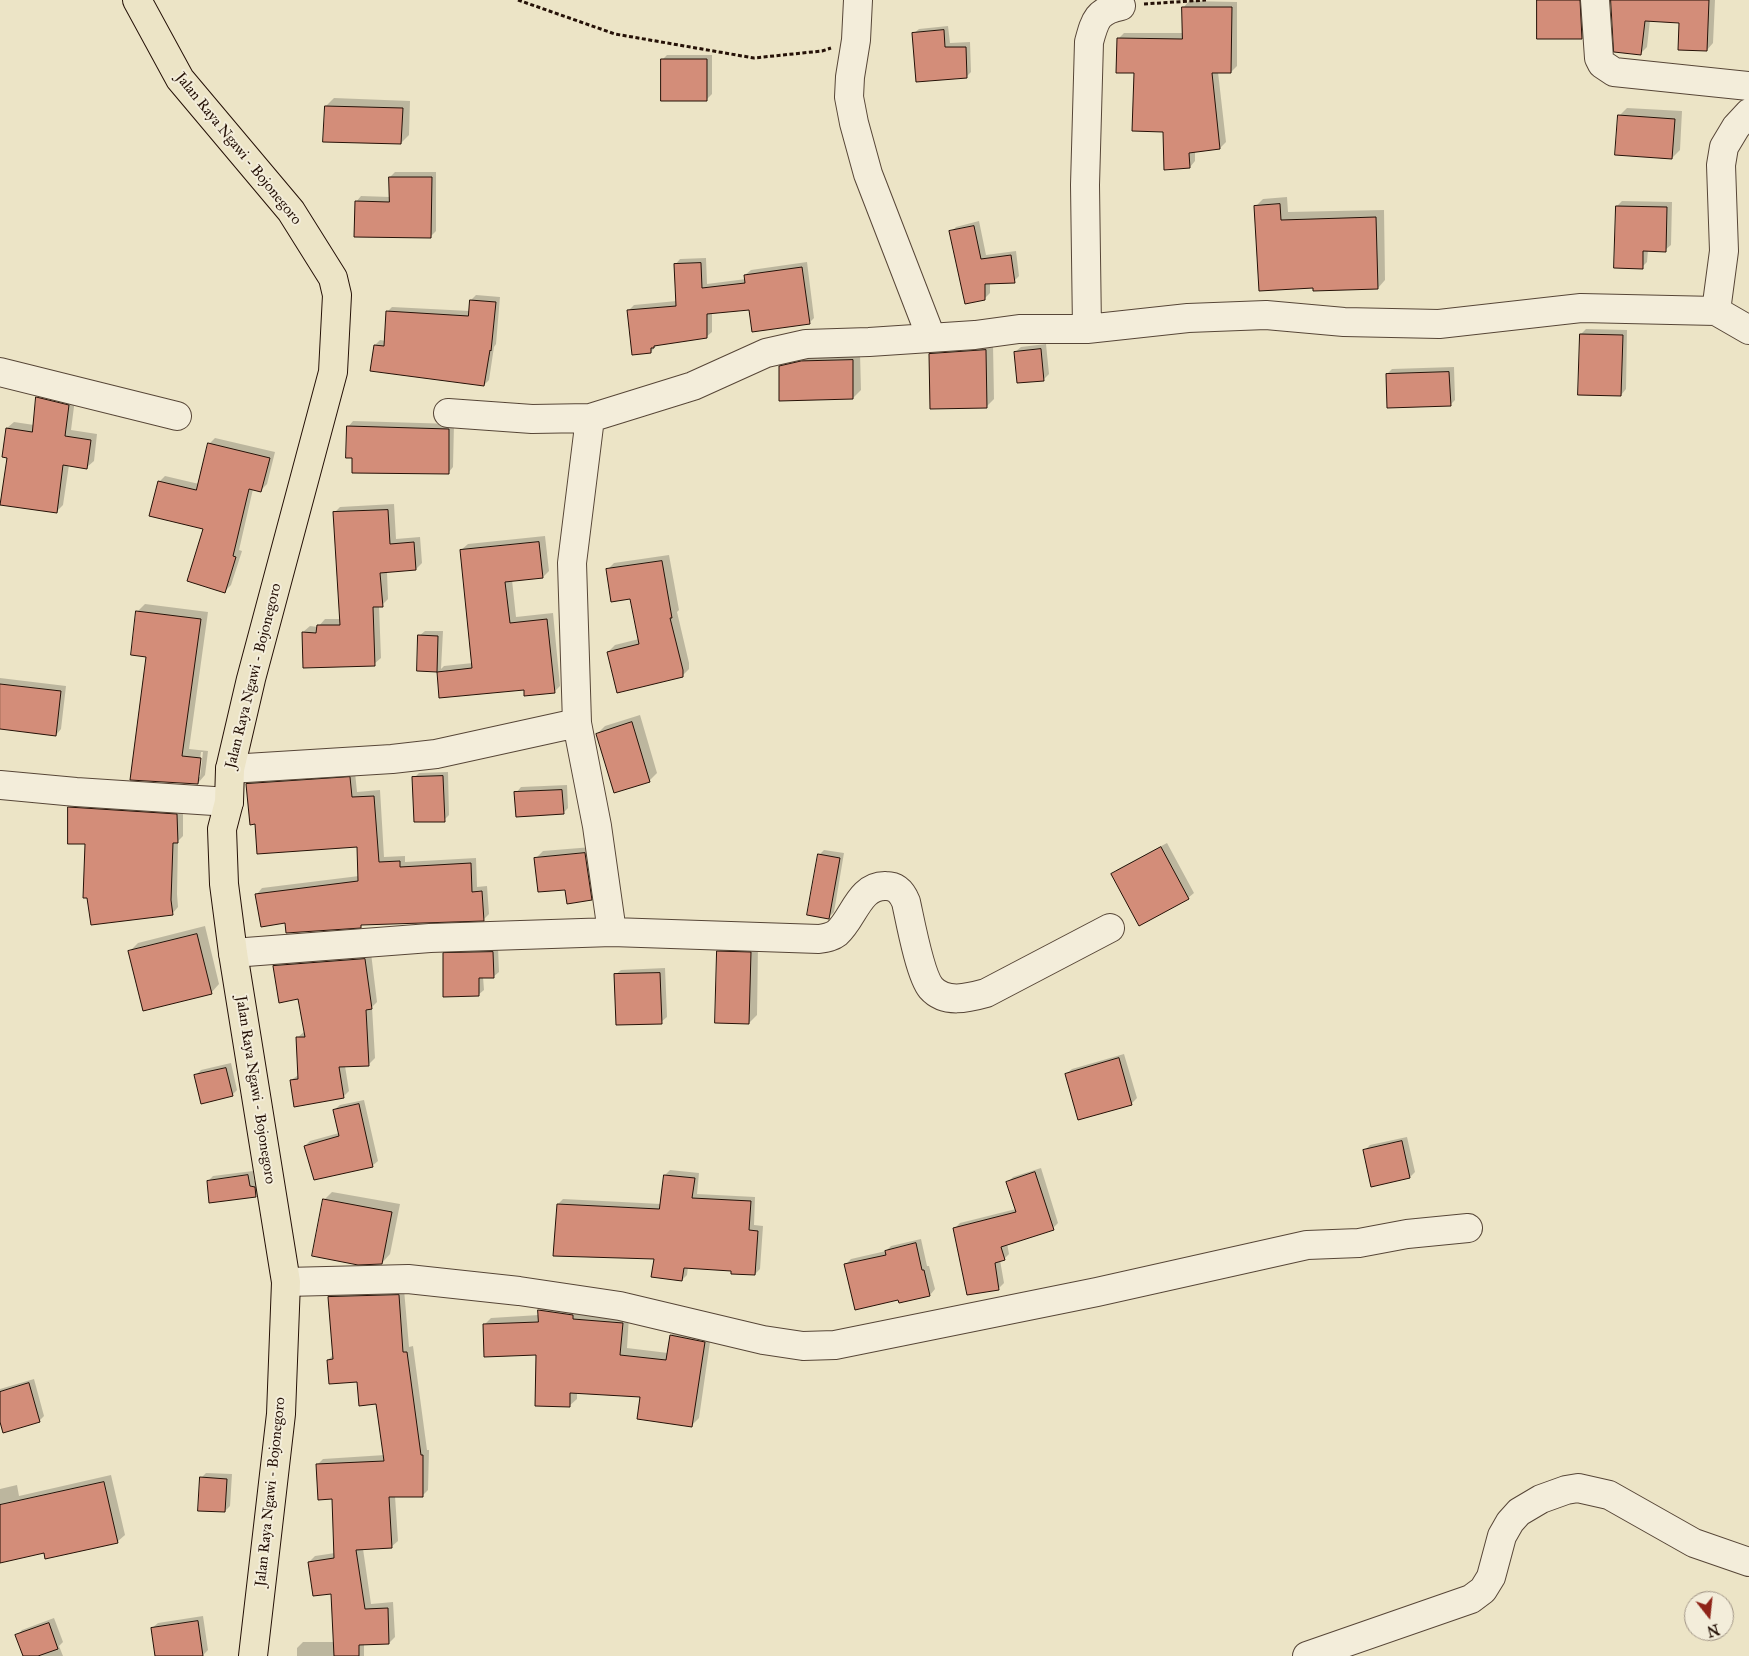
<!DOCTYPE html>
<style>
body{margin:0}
#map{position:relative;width:1749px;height:1656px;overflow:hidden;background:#ece4c6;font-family:"IM FELL Great Primer",serif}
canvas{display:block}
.north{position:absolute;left:1684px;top:1591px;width:50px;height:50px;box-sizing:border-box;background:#f3edda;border:1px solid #a19586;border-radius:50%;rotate:164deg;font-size:14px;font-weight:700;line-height:20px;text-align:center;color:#251107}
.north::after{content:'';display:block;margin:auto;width:18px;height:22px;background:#8f2418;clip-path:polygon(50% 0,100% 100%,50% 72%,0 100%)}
</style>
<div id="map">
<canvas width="1749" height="1656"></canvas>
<div class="north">N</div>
</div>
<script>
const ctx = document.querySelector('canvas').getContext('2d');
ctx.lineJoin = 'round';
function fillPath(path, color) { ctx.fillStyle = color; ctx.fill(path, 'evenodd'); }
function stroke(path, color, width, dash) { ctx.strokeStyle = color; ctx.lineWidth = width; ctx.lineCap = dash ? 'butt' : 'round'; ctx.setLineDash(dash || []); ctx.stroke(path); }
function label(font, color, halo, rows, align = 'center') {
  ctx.font = font + ' "IM FELL Great Primer",serif'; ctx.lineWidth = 4; ctx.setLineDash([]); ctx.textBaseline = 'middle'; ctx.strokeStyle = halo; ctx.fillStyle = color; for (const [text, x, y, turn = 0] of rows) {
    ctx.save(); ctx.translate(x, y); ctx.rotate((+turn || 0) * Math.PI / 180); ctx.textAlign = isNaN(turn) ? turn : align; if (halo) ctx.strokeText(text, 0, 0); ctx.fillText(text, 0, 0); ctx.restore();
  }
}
fillPath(new Path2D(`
 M 1539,0 L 1589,0 L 1590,30 L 1582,38 Z
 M 1611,0 L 1715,0 L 1713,43 L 1707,50 L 1681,22 L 1650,20 L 1647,47 L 1641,53 L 1615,51 Z
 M 1189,1 L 1237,2 L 1237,66 L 1231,72 L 1218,72 L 1226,142 L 1220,148 L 1195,151 L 1195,161 L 1190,167 L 1164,131 L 1118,39 L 1124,33 L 1183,33 L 1184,7 Z
 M 948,26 L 950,43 L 970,42 L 971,72 L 966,77 L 913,34 L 919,29 Z
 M 667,55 L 712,55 L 712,94 L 706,100 L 662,60 Z
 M 334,98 L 410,101 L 409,135 L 401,143 L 326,106 Z
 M 1627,108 L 1682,111 L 1680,150 L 1672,158 L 1619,116 Z
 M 395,172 L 436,172 L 436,231 L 431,236 L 356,202 L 361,196 L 390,197 L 390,177 Z
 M 1287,197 L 1288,212 L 1384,210 L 1385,280 L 1378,288 L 1255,207 L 1263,199 Z
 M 1622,201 L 1672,202 L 1671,245 L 1665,250 L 1648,250 L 1647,262 L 1642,267 L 1617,206 Z
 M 979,221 L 986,255 L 1016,251 L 1019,276 L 1014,281 L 990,283 L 990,293 L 985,298 L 951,232 L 956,227 Z
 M 706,258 L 707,284 L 746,279 L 745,275 L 751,270 L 807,262 L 814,318 L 809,323 L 750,308 L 712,313 L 712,332 L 706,337 L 656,344 L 656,346 L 651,352 L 629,310 L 634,305 L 677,301 L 675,265 L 680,259 Z
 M 476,295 L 500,297 L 496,344 L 494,347 L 489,380 L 484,385 L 375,345 L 380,340 L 386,341 L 387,312 L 392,307 L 470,311 L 471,300 Z
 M 1586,329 L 1627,330 L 1626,389 L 1621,395 L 1581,334 Z
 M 993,344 L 994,399 L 987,406 L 930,354 L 937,347 Z
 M 1046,344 L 1049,374 L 1044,379 L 1015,352 L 1021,347 Z
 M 860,353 L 861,390 L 853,398 L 780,367 L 788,358 Z
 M 1454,367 L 1455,400 L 1450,405 L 1387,374 L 1392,369 Z
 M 44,391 L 75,399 L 71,430 L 97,434 L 94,461 L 87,467 L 69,465 L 63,505 L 56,512 L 8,456 L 7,428 L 14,422 L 34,425 L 38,398 Z
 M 353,421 L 454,424 L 453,467 L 448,473 L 353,457 L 348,427 Z
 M 215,438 L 275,452 L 267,484 L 261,490 L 253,489 L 239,550 L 242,551 L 231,585 L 225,591 L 205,528 L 159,482 L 165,476 L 199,484 L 209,444 Z
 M 394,504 L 396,539 L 420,537 L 422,563 L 416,569 L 387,572 L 388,599 L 382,605 L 379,606 L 381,658 L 374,664 L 303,632 L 310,626 L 318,627 L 325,619 L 341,619 L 334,513 L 340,507 Z
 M 545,536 L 549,571 L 543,577 L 512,580 L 516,617 L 553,613 L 560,686 L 554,692 L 525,688 L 440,697 L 438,671 L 418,670 L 419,636 L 425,631 L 443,631 L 441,669 L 444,666 L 473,663 L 461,550 L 468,544 Z
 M 669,555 L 679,610 L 677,612 L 689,663 L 689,669 L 682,676 L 608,652 L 615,645 L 639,639 L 631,598 L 607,570 L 614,563 Z
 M 145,604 L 208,612 L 189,749 L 208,751 L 205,775 L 198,783 L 132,779 L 147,656 L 137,612 ZM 201,752 L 203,752 L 200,777 L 198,777 Z
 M 0,678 L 66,686 L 61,729 L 56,735 L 0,728 Z
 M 640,715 L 657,773 L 649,781 L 597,734 L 605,726 Z
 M 355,772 L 357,792 L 380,790 L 384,857 L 405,856 L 405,862 L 476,858 L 477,887 L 487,886 L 489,914 L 484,919 L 363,924 L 360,926 L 286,921 L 257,894 L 262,888 L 359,876 L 358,847 L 258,853 L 256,823 L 248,784 L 253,778 Z
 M 448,772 L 449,815 L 444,820 L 414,778 L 419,773 Z
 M 567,785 L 568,808 L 563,813 L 516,793 L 521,787 Z
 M 75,802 L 183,809 L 183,836 L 178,841 L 177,894 L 178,907 L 172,914 L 86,843 L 69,807 Z
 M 1167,843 L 1194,893 L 1188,898 L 1112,874 L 1118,869 Z
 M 592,847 L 598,892 L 591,899 L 566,888 L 536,858 L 543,851 Z
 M 824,850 L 844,853 L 834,912 L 829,917 L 819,855 Z
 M 205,926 L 219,984 L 211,993 L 130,951 L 138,943 Z
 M 726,944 L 758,945 L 757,1015 L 749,1023 L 718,952 Z
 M 498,947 L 499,972 L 493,977 L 483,977 L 484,990 L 478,995 L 444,954 L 449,948 Z
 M 371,953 L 377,1002 L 372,1007 L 375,1058 L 369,1064 L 345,1066 L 349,1091 L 343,1097 L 291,1080 L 300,1074 L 297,1038 L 305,1031 L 299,998 L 274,966 L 280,960 Z
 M 665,968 L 667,1017 L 661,1022 L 615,975 L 621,970 Z
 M 1124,1054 L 1137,1098 L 1131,1104 L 1066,1074 L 1072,1069 Z
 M 231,1063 L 237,1090 L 232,1095 L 196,1075 L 201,1070 Z
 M 364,1100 L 378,1161 L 372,1166 L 305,1146 L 310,1141 L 339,1133 L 334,1110 L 340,1105 Z
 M 1407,1137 L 1415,1172 L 1410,1177 L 1365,1150 L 1370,1145 Z
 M 1041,1168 L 1058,1223 L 1053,1228 L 1007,1243 L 1009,1254 L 1004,1259 L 1000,1260 L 1004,1283 L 999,1288 L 968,1293 L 955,1228 L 960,1223 L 1016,1209 L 1008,1182 L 1013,1177 Z
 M 670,1170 L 699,1173 L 697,1194 L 755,1197 L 754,1225 L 763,1226 L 760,1269 L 755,1274 L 732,1270 L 688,1267 L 687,1275 L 682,1280 L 655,1258 L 558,1204 L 563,1199 L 661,1204 L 665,1175 Z
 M 253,1171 L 254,1181 L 260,1182 L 261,1190 L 256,1195 L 208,1181 L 213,1176 Z
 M 332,1192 L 400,1204 L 390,1254 L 382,1263 L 324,1200 Z
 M 921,1239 L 927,1266 L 929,1266 L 935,1289 L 930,1295 L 846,1264 L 851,1259 L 886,1251 L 891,1246 Z
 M 404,1289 L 409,1347 L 413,1346 L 427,1450 L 429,1450 L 428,1490 L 422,1496 L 395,1496 L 398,1541 L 391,1547 L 363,1549 L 371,1604 L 393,1602 L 395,1637 L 389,1643 L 364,1644 L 364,1656 L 297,1656 L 297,1648 L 303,1642 L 334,1642 L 332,1592 L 309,1562 L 315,1556 L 335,1553 L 334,1498 L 317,1465 L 323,1459 L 385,1455 L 377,1403 L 358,1380 L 328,1360 L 334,1354 L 329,1297 L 335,1291 Z
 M 547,1303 L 629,1316 L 627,1348 L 668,1353 L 671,1335 L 678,1328 L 711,1335 L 699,1418 L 692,1425 L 641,1396 L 577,1392 L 577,1399 L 569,1406 L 537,1354 L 484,1325 L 491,1318 L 539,1315 L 539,1310 Z
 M 34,1379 L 44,1416 L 39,1421 L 0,1417 L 0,1389 Z
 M 206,1473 L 232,1474 L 230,1506 L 225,1511 L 201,1478 Z
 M 111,1475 L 125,1535 L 117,1542 L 45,1552 L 0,1561 L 0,1489 L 17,1485 L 19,1496 Z
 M 203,1616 L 208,1650 L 203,1655 L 156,1656 L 152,1628 L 158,1623 Z
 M 54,1618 L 63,1642 L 59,1646 L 63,1656 L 24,1656 L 17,1636 L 22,1630 Z`), '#0003');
const building = new Path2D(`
 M 1537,0 L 1580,0 L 1582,39 L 1537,39 Z
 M 1611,0 L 1709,0 L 1707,51 L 1678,50 L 1679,23 L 1645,21 L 1641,55 L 1614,52 Z
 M 1182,7 L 1232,7 L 1231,73 L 1212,73 L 1220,149 L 1189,153 L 1190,168 L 1164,170 L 1163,132 L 1132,131 L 1134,73 L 1116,73 L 1117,38 L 1182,39 Z
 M 944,30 L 945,47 L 966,47 L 967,78 L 916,82 L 912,33 Z
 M 661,59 L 707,59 L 707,101 L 661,101 Z
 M 325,106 L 403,108 L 401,144 L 323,142 Z
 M 1618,115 L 1675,119 L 1672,159 L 1615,155 Z
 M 389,177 L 432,177 L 431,238 L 354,237 L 355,201 L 389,202 Z
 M 1280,204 L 1281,220 L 1376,217 L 1378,289 L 1313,291 L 1313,288 L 1259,291 L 1254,206 Z
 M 1616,206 L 1667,207 L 1666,252 L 1643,251 L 1643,269 L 1614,268 Z
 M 974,226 L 981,259 L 1011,255 L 1015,283 L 985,284 L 985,300 L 965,304 L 949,231 Z
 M 701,263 L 702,288 L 745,283 L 744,275 L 802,267 L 810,324 L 752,332 L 749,310 L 707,314 L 707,338 L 654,346 L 654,348 L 651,348 L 651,353 L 632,355 L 627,310 L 676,306 L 674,264 Z
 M 470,300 L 496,302 L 491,351 L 490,350 L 484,386 L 370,371 L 374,345 L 384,346 L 386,311 L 468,316 Z
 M 1580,334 L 1623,335 L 1621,396 L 1578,395 Z
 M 1041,349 L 1044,381 L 1017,383 L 1014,352 Z
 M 986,350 L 987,408 L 930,409 L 929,354 Z
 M 853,360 L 853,399 L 779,401 L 779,366 L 801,361 Z
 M 1449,372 L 1451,406 L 1387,408 L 1386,374 Z
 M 36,397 L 69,405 L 65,436 L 91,440 L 87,469 L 63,465 L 57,513 L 0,505 L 7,458 L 2,457 L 6,428 L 32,432 Z
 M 347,426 L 449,429 L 449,474 L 352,473 L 352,458 L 346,458 Z
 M 208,443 L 270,458 L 261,492 L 249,489 L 233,556 L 236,557 L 225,593 L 187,581 L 203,529 L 149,516 L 158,481 L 196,490 Z
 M 388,510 L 390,544 L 414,542 L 416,570 L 380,573 L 383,607 L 373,607 L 375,666 L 303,668 L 302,632 L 316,633 L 317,625 L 340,625 L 333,512 Z
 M 539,542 L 543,578 L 505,582 L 510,623 L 547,619 L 555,693 L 524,696 L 524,690 L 439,698 L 437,672 L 472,668 L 460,550 Z
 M 662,561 L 672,618 L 670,618 L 683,670 L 683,677 L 617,693 L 607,652 L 639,644 L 630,599 L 611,602 L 606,569 Z
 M 136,611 L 201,619 L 182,756 L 201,758 L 198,784 L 130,780 L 146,657 L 131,655 Z
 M 418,635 L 438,636 L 437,672 L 417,671 Z
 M 0,684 L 61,691 L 56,736 L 0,729 Z
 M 632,722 L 650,782 L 614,793 L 596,734 Z
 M 443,776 L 445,822 L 414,822 L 412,777 Z
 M 350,777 L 352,797 L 374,796 L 379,862 L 400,861 L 400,867 L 471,863 L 472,892 L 482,891 L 484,921 L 361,925 L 361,928 L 286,933 L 285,923 L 261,927 L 255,894 L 358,881 L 357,847 L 257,854 L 255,824 L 250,825 L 246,784 Z
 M 562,790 L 564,814 L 516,817 L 514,792 Z
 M 68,807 L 177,814 L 178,843 L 173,843 L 171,900 L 173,915 L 91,925 L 87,898 L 83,898 L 85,844 L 68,844 Z
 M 1161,847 L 1189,899 L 1139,926 L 1111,874 Z
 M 585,853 L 592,900 L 567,904 L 565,890 L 538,892 L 534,858 Z
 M 818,854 L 840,858 L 829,919 L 807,915 Z
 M 197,934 L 212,994 L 143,1011 L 128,951 Z
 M 717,951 L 751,952 L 749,1024 L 715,1023 Z
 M 493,952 L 494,978 L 479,978 L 479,996 L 443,997 L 443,953 Z
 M 365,959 L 372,1009 L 366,1010 L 369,1066 L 339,1067 L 344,1098 L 294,1107 L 290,1080 L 298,1079 L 296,1037 L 305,1037 L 298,999 L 279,1003 L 273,966 Z
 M 660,973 L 662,1024 L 616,1025 L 614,974 Z
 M 1119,1058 L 1132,1105 L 1078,1120 L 1065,1074 Z
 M 226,1068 L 233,1096 L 201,1104 L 194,1075 Z
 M 359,1104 L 373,1167 L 314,1180 L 304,1146 L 339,1136 L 333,1110 Z
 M 1402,1141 L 1410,1178 L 1371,1187 L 1363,1150 Z
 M 1035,1172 L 1054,1230 L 1001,1247 L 1005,1260 L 995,1263 L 999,1290 L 967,1295 L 953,1228 L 1016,1212 L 1006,1182 Z
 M 248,1175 L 250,1186 L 255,1187 L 256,1197 L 209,1203 L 207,1181 Z
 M 664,1175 L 695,1178 L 692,1198 L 751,1201 L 749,1230 L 758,1231 L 755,1275 L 731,1274 L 731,1271 L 684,1268 L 682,1281 L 651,1277 L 654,1259 L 553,1256 L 557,1204 L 659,1209 Z
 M 323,1199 L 392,1212 L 382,1264 L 358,1265 L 312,1256 Z
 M 916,1243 L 922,1270 L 924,1270 L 930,1296 L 899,1303 L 898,1300 L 855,1310 L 844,1264 L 886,1255 L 885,1251 Z
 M 399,1295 L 403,1352 L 407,1352 L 421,1455 L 423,1455 L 423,1497 L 389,1497 L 392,1548 L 356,1550 L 365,1609 L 388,1608 L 389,1644 L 359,1645 L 359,1656 L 334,1656 L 331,1594 L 313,1596 L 308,1562 L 334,1558 L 332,1499 L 318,1500 L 316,1464 L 384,1461 L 376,1404 L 359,1406 L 357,1382 L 329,1384 L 327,1360 L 333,1359 L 328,1297 Z
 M 538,1310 L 573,1315 L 573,1319 L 623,1323 L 620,1355 L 666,1360 L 670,1335 L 705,1342 L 692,1427 L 637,1419 L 640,1397 L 570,1393 L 570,1407 L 535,1406 L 536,1355 L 484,1357 L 483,1324 L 538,1322 Z
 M 29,1383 L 40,1422 L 3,1433 L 0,1422 L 0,1392 Z
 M 200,1477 L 227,1479 L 225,1512 L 198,1511 Z
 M 104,1482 L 118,1543 L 45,1559 L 44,1553 L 0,1563 L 0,1505 Z
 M 198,1621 L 203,1656 L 155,1656 L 151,1628 Z
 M 49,1623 L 58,1649 L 38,1656 L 23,1656 L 15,1635 Z`);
fillPath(building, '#d38d79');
stroke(building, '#251107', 1);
const minor = new Path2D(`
 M 858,0 L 856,40 L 850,77 L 849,97 L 854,123 L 868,174 L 931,337
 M 1595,0 L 1599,58 L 1602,64 L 1614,72 L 1749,86
 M 1716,311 L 1749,330
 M 1087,329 L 1085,185 L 1089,42 C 1095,20 1097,11 1121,6
 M 0,372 L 177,416
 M 448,413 L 532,419 L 590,418 L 693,386 L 766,353 L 806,344 L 869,342 L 975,335 L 1019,329 L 1087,329 L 1188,318 L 1266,315 L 1344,322 L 1439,324 L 1581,308 L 1716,311 L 1724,251 L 1721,165 L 1724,147 L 1736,127 L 1749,113
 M 590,418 L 572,563 L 577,723 L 597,826 L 612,932
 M 230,769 L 392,759 L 436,754 L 577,723
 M 0,785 L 76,792 L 229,802
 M 233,953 L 430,938 L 612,932 L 819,939 C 826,938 832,937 837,933 C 854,918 859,885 886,886 C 896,886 902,892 906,902 C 910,920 920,975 931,988 C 945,1004 968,998 986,993 L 1110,928
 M 286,1282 L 408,1279 L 519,1291 L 620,1306 L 763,1340 L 803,1346 L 835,1345 L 1097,1292 L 1307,1245 L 1359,1243 L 1407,1234 L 1468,1228
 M 1307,1656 L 1471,1599 L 1483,1590 L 1491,1577 L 1502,1536 L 1510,1522 L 1519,1512 L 1541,1499 L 1566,1490 L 1578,1488 L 1609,1495 L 1694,1543 L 1749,1562`);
const highway = new Path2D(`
 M 137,0 L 180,79 L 291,211 L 333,278 L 337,295 L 333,372 L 251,679 L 230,769 L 229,802 L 222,829 L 224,884 L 233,953 L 286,1282 L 281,1414 L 253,1656`);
stroke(minor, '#574637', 30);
stroke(highway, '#251107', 30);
stroke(new Path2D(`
 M 518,0 L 615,34 L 754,58 L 822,51 L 831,48
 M 1144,4 L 1206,0`), '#251107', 3, [4, 2.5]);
stroke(minor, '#f3edda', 28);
stroke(highway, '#ece4c6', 28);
label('15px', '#251107', '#f3edda', [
 ["Jalan Raya Ngawi - Bojonegoro",238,149,51],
 ["Jalan Raya Ngawi - Bojonegoro",254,676,-76],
 ["Jalan Raya Ngawi - Bojonegoro",255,1090,81],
 ["Jalan Raya Ngawi - Bojonegoro",271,1492,-84]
]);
</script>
